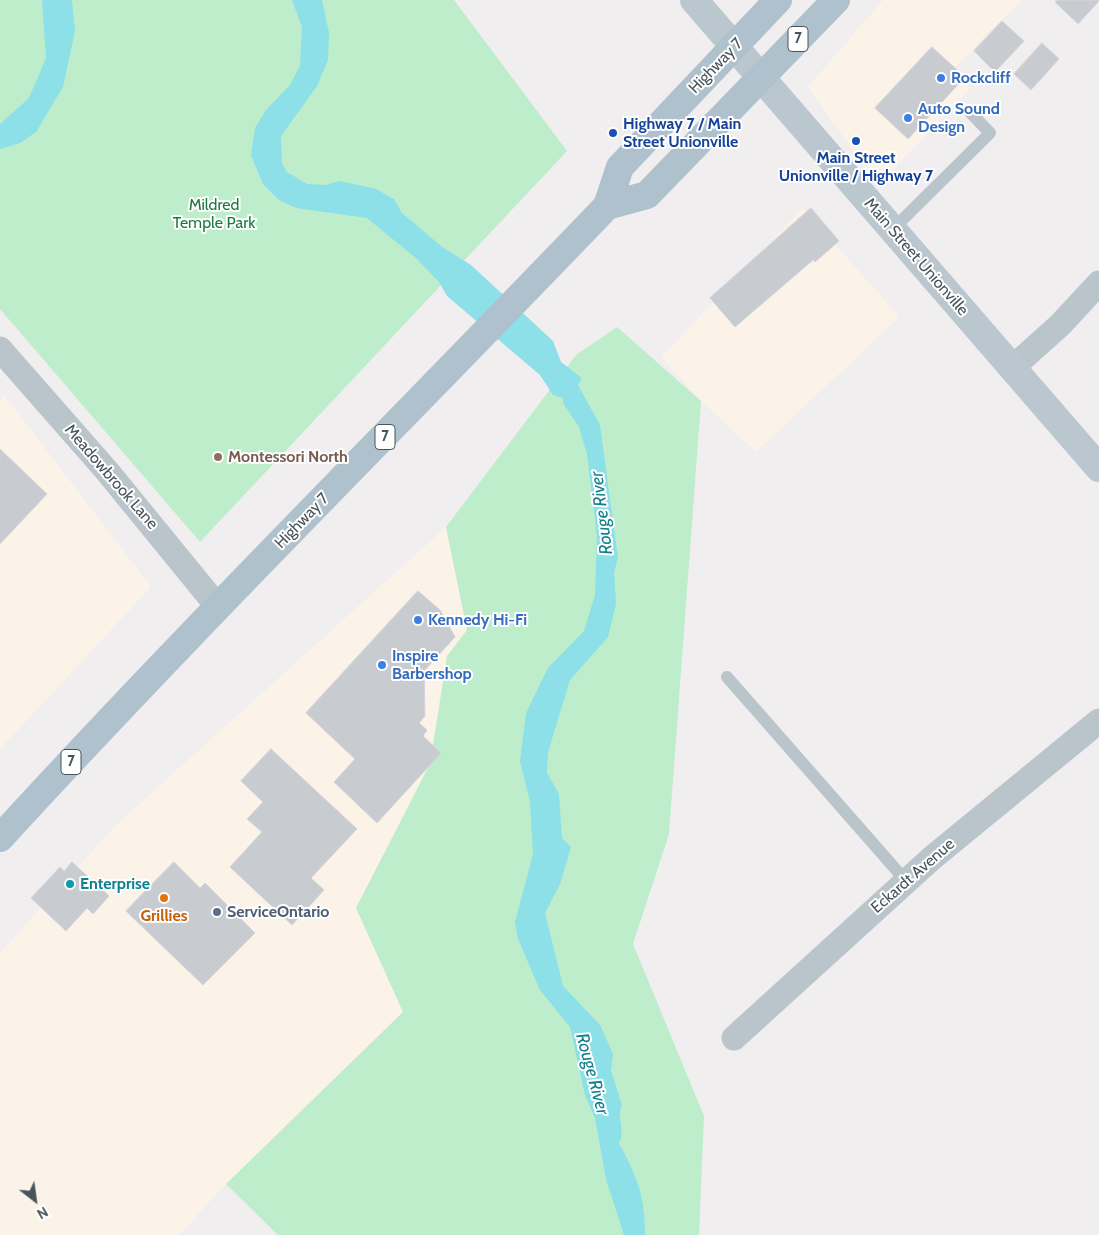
<!DOCTYPE html>
<style>
body{margin:0}
#map{position:relative;width:1099px;height:1235px;overflow:hidden;background:#f1eeef;font-family:Cabin,sans-serif}
canvas{display:block}
.north{position:absolute;left:10px;top:1175px;width:50px;height:50px;-webkit-text-stroke:4px #fff;paint-order:stroke;rotate:150deg;font-size:14px;font-weight:700;line-height:20px;text-align:center;color:#47545b}
.north::after{content:'';display:block;margin:auto;width:18px;height:22px;background:#47545b;clip-path:polygon(50% 0,100% 100%,50% 72%,0 100%)}
</style>
<div id="map">
<canvas width="1099" height="1235"></canvas>
<div class="north">N</div>
</div>
<script>
const ctx = document.querySelector('canvas').getContext('2d');
ctx.lineJoin = 'round';
function fillPath(path, color) { ctx.fillStyle = color; ctx.fill(path, 'evenodd'); }
function stroke(path, color, width, dash) { ctx.strokeStyle = color; ctx.lineWidth = width; ctx.lineCap = dash ? 'butt' : 'round'; ctx.setLineDash(dash || []); ctx.stroke(path); }
function label(font, color, halo, rows, align = 'center') {
  ctx.font = font + ' Cabin,sans-serif'; ctx.lineWidth = 4; ctx.setLineDash([]); ctx.textBaseline = 'middle'; ctx.strokeStyle = halo; ctx.fillStyle = color; for (const [text, x, y, turn = 0] of rows) {
    ctx.save(); ctx.translate(x, y); ctx.rotate((+turn || 0) * Math.PI / 180); ctx.textAlign = isNaN(turn) ? turn : align; if (halo) ctx.strokeText(text, 0, 0); ctx.fillText(text, 0, 0); ctx.restore();
  }
}
fillPath(new Path2D(`
 M 883,0 L 1021,0 L 953,69 L 970,89 L 878,185 L 808,87 Z
 M 803,208 L 899,317 L 756,452 L 701,401 L 661,357 Z
 M 5,396 L 151,587 L 0,749 L 0,401 Z
 M 446,527 L 467,630 L 447,657 L 430,764 L 356,908 L 403,1012 L 226,1184 L 179,1235 L 0,1235 L 0,953 L 115,826 Z`), '#fbf3e8');
fillPath(new Path2D(`
 M 0,0 L 454,0 L 567,151 L 200,542 L 0,309 Z
 M 617,327 L 701,401 L 669,834 L 633,944 L 704,1116 L 699,1235 L 278,1235 L 226,1184 L 403,1012 L 356,908 L 430,764 L 447,656 L 467,630 L 446,527 L 576,355 Z`), '#beedcb');
fillPath(new Path2D(`
 M 42,0 L 72,0 L 75,31 L 63,87 L 36,132 L 20,143 L 0,149 L 0,124 L 29,98 L 46,58 Z
 M 292,0 L 322,0 L 329,33 L 328,60 L 317,86 L 281,136 L 282,163 L 287,172 L 307,184 L 325,185 L 340,181 L 376,189 L 394,199 L 402,213 L 442,247 L 471,265 L 553,341 L 561,362 L 582,378 L 578,385 L 600,425 L 618,558 L 614,572 L 616,604 L 608,637 L 570,680 L 548,752 L 547,773 L 559,794 L 562,838 L 571,847 L 560,884 L 545,913 L 563,986 L 600,1025 L 613,1054 L 611,1071 L 622,1105 C 616,1118 626,1130 619,1143 C 637,1177 645,1195 645,1235 L 624,1235 L 606,1179 L 595,1118 L 585,1095 L 570,1027 L 540,990 L 518,939 L 515,922 L 533,854 L 530,802 L 520,761 L 526,713 L 548,668 L 584,631 L 595,595 L 597,537 L 587,454 L 579,427 L 563,403 L 563,398 L 553,395 L 540,375 L 447,296 L 439,282 L 417,259 L 367,218 L 296,208 L 279,200 L 263,184 L 251,156 L 255,128 L 266,110 L 290,85 L 300,66 L 302,27 Z`), '#8ddfe8');
const building = new Path2D(`
 M 1057,0 L 1099,0 L 1099,1 L 1078,24 L 1055,2 Z
 M 1002,21 L 1024,41 L 995,72 L 974,51 Z
 M 1042,43 L 1059,59 L 1031,90 L 1014,74 Z
 M 932,47 L 965,77 L 908,139 L 875,108 Z
 M 811,208 L 839,241 L 815,262 L 813,260 L 735,327 L 710,298 Z
 M 0,449 L 47,494 L 0,544 Z
 M 418,591 L 440,610 L 455,637 L 424,671 L 425,716 L 419,723 L 427,730 L 423,736 L 441,753 L 377,823 L 334,782 L 355,759 L 306,713 Z
 M 271,749 L 357,829 L 311,878 L 324,890 L 292,925 L 230,867 L 262,832 L 247,819 L 263,802 L 241,781 Z
 M 72,862 L 109,896 L 93,914 L 87,908 L 66,931 L 31,898 L 60,867 L 64,871 Z
 M 174,862 L 200,888 L 205,883 L 255,933 L 203,985 L 126,911 Z`);
fillPath(building, '#c8ccd1');
stroke(building, '#d3d5da', 1);
stroke(new Path2D(`
 M 892,230 L 990,133 L 969,111
 M 727,677 L 906,881`), '#bac4cb', 12);
stroke(new Path2D(`
 M 0,349 L 107,471 L 218,607
 M 1012,368 L 1060,325 L 1099,283
 M 734,1038 L 932,858 L 1099,721`), '#bac4cb', 25);
stroke(new Path2D(`
 M 694,0 L 1099,468`), '#bbc7cf', 28);
stroke(new Path2D(`
 M 607,206 L 647,195 L 836,0
 M 0,838 C 197,623 405,417 607,206 L 620,167 L 778,0`), '#afc1cc', 28);
for (const [x, y, r, color] of [
 [941,78,5,"#3f7fe0"],
 [908,118,5,"#3f7fe0"],
 [613,133,5,"#1a4fb4"],
 [856,141,5,"#1a4fb4"],
 [218,457,5,"#8d6e63"],
 [418,620,5,"#3f7fe0"],
 [382,665,5,"#3f7fe0"],
 [70,884,5,"#0f9aa8"],
 [164,898,5,"#e8710a"],
 [217,912,5,"#5c6f8a"]
]) { const dot = new Path2D(); dot.arc(x, y, r, 0, 2 * Math.PI); ctx.fillStyle = color; ctx.fill(dot); stroke(dot, '#fff', 2); }
for (const [x, y, w] of [
 [798,39,20],
 [385,437,20],
 [71,762,20]
]) { const box = new Path2D(); box.roundRect(x - w / 2, y - 12.5, w, 25, 4); ctx.fillStyle = '#fff'; ctx.fill(box); stroke(box, '#47545b', 1); }
label('bold 15px', '#47545b', null, [
 ["7",798,39],
 ["7",385,437],
 ["7",71,762]
]);
label('16px', '#47545b', '#fff', [
 ["Highway 7",716,66,-46],
 ["Main Street Unionville",916,257,49],
 ["Meadowbrook Lane",111,477,49],
 ["Highway 7",302,521,-46],
 ["Eckardt Avenue",913,876,-41]
]);
label('bold 16px', '#366cbe', '#fff', [
 ["Rockcliff",951,78],
 ["Auto Sound",918,109],
 ["Design",918,127],
 ["Kennedy Hi-Fi",428,620],
 ["Inspire",392,656],
 ["Barbershop",392,674]
], 'left');
label('bold 16px', '#164399', '#fff', [
 ["Highway 7 / Main",623,124],
 ["Street Unionville",623,142],
 ["Main Street",856,158,"center"],
 ["Unionville / Highway 7",856,176,"center"]
], 'left');
label('16px', '#1b7940', '#fff', [
 ["Mildred",214,205],
 ["Temple Park",214,223]
]);
label('bold 16px', '#785e54', '#fff', [
 ["Montessori North",228,457]
], 'left');
label('bold 16px', '#0d838f', '#fff', [
 ["Enterprise",80,884]
], 'left');
label('bold 16px', '#4e5e75', '#fff', [
 ["ServiceOntario",227,912]
], 'left');
label('bold 16px', '#c56008', '#fff', [
 ["Grillies",164,916]
]);
label('italic 18px', '#12808d', '#fff', [
 ["Rouge River",602,513,-97],
 ["Rouge River",592,1074,75]
]);
</script>
